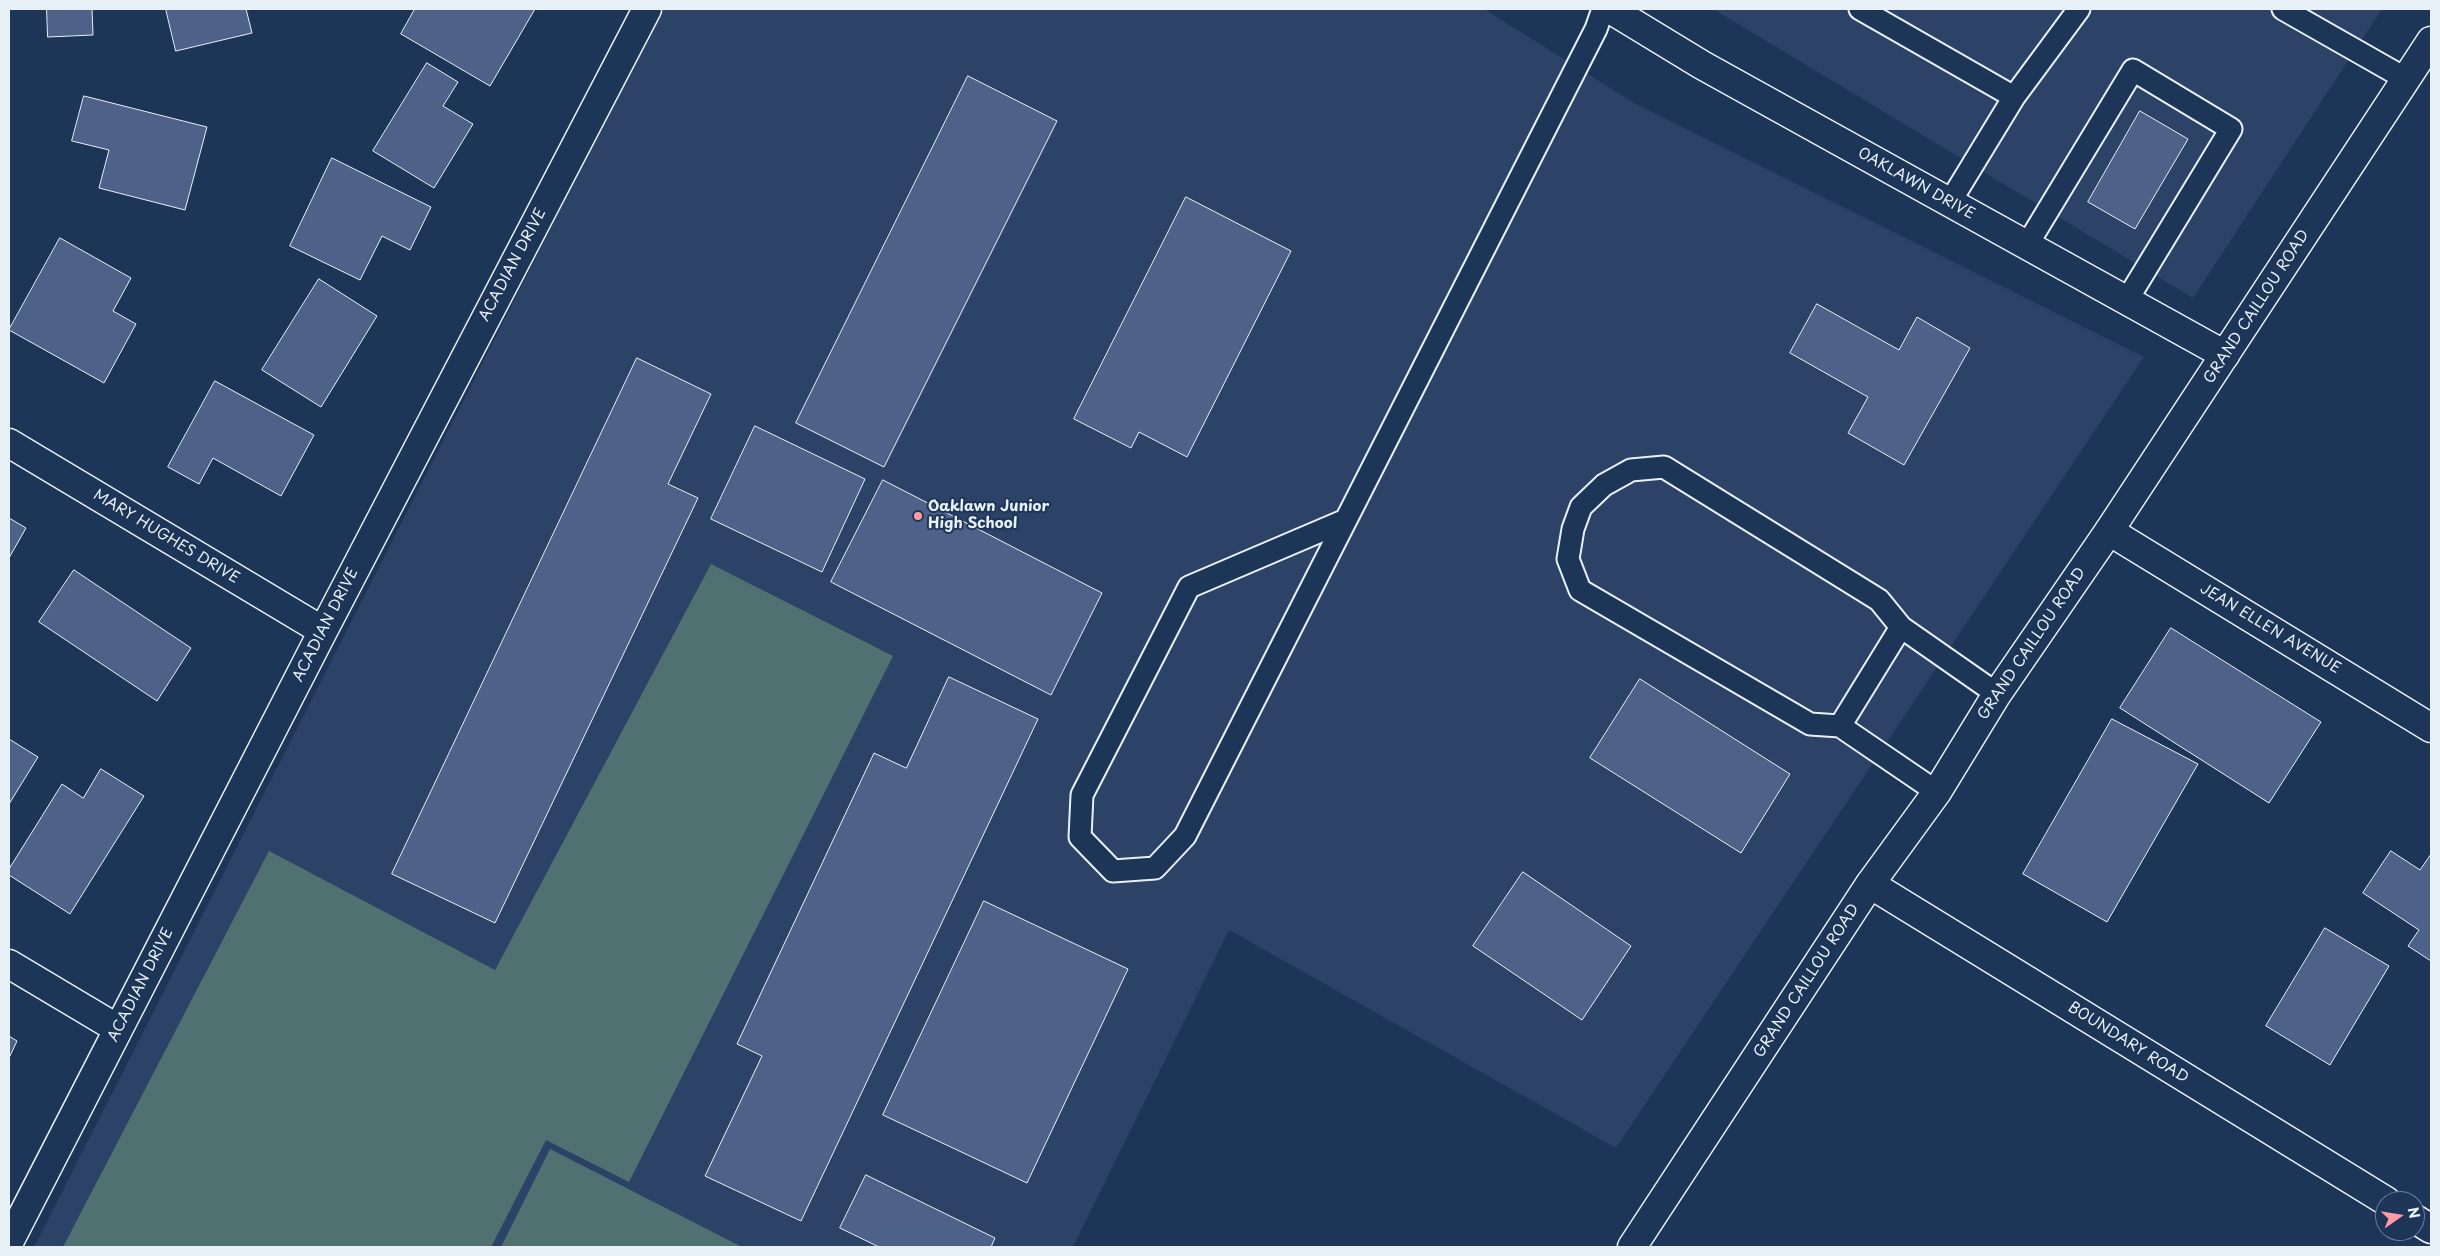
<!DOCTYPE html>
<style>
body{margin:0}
#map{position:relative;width:2440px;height:1256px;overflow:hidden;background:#1d3557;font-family:"Playpen Sans",sans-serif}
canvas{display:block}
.frame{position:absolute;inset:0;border:10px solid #e8f1f8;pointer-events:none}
.north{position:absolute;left:2375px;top:1191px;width:50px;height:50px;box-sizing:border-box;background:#1d3557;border:1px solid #6e8097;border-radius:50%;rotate:77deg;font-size:14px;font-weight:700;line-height:20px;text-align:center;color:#e8f1f8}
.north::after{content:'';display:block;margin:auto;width:18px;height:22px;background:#ff9aa2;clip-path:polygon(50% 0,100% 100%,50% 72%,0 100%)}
</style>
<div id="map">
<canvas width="2440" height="1256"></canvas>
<div class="frame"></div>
<div class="north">N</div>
</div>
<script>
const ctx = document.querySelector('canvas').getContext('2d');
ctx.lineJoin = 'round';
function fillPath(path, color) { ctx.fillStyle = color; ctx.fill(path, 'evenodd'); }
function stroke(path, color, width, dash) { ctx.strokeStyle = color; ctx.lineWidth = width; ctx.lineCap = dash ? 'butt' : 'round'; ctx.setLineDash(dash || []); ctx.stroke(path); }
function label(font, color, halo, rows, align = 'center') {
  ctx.font = font + ' "Playpen Sans",sans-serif'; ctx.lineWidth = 4; ctx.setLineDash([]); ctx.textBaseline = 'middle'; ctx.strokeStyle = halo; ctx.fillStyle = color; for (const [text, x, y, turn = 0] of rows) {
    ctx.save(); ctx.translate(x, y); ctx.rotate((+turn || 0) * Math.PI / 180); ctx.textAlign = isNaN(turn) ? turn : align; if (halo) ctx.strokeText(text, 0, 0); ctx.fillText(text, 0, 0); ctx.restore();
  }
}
fillPath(new Path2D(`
 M 662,9 L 1484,9 L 1634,103 L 2144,357 L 1616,1148 L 1229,930 L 1073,1247 L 34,1247 Z
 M 1713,9 L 2382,9 L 2193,298 Z`), '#2c4266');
fillPath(new Path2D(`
 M 711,564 L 893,656 L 629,1182 L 546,1140 L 491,1247 L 63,1247 L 269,851 L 495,970 Z
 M 550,1149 L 742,1247 L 501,1247 Z`), '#507171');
const building = new Path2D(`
 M 47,9 L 92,9 L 93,35 L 48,37 Z
 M 166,9 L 246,9 L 252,33 L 176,51 Z
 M 415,9 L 535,9 L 490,86 L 401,34 Z
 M 427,63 L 458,82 L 443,106 L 473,124 L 434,188 L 373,151 Z
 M 968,76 L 1057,121 L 884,467 L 796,423 Z
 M 84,96 L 207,127 L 185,210 L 99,188 L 109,150 L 72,141 Z
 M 2140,111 L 2188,139 L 2135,229 L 2088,202 Z
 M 332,158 L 431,207 L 410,250 L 382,236 L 360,280 L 290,246 Z
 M 1186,197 L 1291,251 L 1187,457 L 1139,432 L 1131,448 L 1074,419 Z
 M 60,238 L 131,278 L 113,311 L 136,324 L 104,383 L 9,330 Z
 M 319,279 L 377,316 L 321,407 L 262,370 Z
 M 1817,304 L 1899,350 L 1917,317 L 1970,348 L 1904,465 L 1848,433 L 1868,397 L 1790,353 Z
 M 637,358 L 711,394 L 668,484 L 698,498 L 495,923 L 392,874 Z
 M 215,381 L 314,435 L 281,496 L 213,458 L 199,484 L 168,467 Z
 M 755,426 L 865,479 L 822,572 L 711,519 Z
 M 883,480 L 1102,593 L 1051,695 L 831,582 Z
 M 9,518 L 26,528 L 9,558 Z
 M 74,570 L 191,648 L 157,701 L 39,622 Z
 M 2171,628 L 2321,722 L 2269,803 L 2120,708 Z
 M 949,677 L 1038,719 L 801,1221 L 705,1176 L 762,1056 L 737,1044 L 874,753 L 906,768 Z
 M 1640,679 L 1790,774 L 1741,853 L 1590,758 Z
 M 2112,719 L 2198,764 L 2107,922 L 2023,874 Z
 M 9,739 L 38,757 L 9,804 Z
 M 101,769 L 144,796 L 70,914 L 9,875 L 9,869 L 62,784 L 83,798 Z
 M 2391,851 L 2420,870 L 2431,854 L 2431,961 L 2408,946 L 2419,930 L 2363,893 Z
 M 1523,872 L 1631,946 L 1582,1020 L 1473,946 Z
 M 984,901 L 1128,969 L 1027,1183 L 883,1115 Z
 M 2325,928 L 2389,966 L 2330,1065 L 2266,1026 Z
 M 9,1036 L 17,1041 L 9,1058 Z
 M 866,1175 L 995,1238 L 991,1247 L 879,1247 L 840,1228 Z`);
fillPath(building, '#4e6188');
stroke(building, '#e8f1f8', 1);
const service = new Path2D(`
 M 1860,9 L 2014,97 L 2079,9
 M 2283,9 L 2406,79
 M 1950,202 L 2014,97
 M 2027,245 L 2133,70 L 2231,129 L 2127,300
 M 1346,520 L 1189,587 L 1082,795 L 1080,837 L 1113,871 L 1155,868 L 1185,836 L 1596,29 L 1603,9
 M 1840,726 L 1901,627
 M 1937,792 L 1840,726 L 1810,724 L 1580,590 L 1568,559 L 1573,529 L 1581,507 L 1604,485 L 1631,470 L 1664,467 L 1879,600 L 1901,627 L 1997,694`);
const minor = new Path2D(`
 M 1610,9 L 1702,65 L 2225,355
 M 9,443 L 323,631
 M 2109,531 L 2431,728
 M 1870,884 L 2386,1201
 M 9,964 L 118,1029
 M 2415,1219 L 2431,1229
 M 9,1242 L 323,631 L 647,9`);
const secondary = new Path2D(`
 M 1632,1247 L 1870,884 L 1937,792 L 1997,694 L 2109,531 L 2431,41`);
stroke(service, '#e8f1f8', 25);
stroke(minor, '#e8f1f8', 31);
stroke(secondary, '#e8f1f8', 31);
stroke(service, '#1d3557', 21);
stroke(minor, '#1d3557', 28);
stroke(secondary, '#1d3557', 28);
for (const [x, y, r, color] of [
 [918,516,5,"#ff9aa2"]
]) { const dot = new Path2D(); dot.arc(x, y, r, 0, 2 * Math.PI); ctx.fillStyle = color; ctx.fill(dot); stroke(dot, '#1d3557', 2); }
label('15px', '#e8f1f8', '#1d3557', [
 ["OAKLAWN DRIVE",1916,184,29],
 ["ACADIAN DRIVE",513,265,-62],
 ["GRAND CAILLOU ROAD",2257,307,-57],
 ["MARY HUGHES DRIVE",166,537,31],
 ["ACADIAN DRIVE",326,625,-63],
 ["JEAN ELLEN AVENUE",2270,629,31],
 ["GRAND CAILLOU ROAD",2032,644,-56],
 ["GRAND CAILLOU ROAD",1807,981,-57],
 ["ACADIAN DRIVE",141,985,-63],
 ["BOUNDARY ROAD",2128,1043,32]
]);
label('bold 15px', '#e8f1f8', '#1d3557', [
 ["Oaklawn Junior",928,507],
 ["High School",928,524]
], 'left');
</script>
